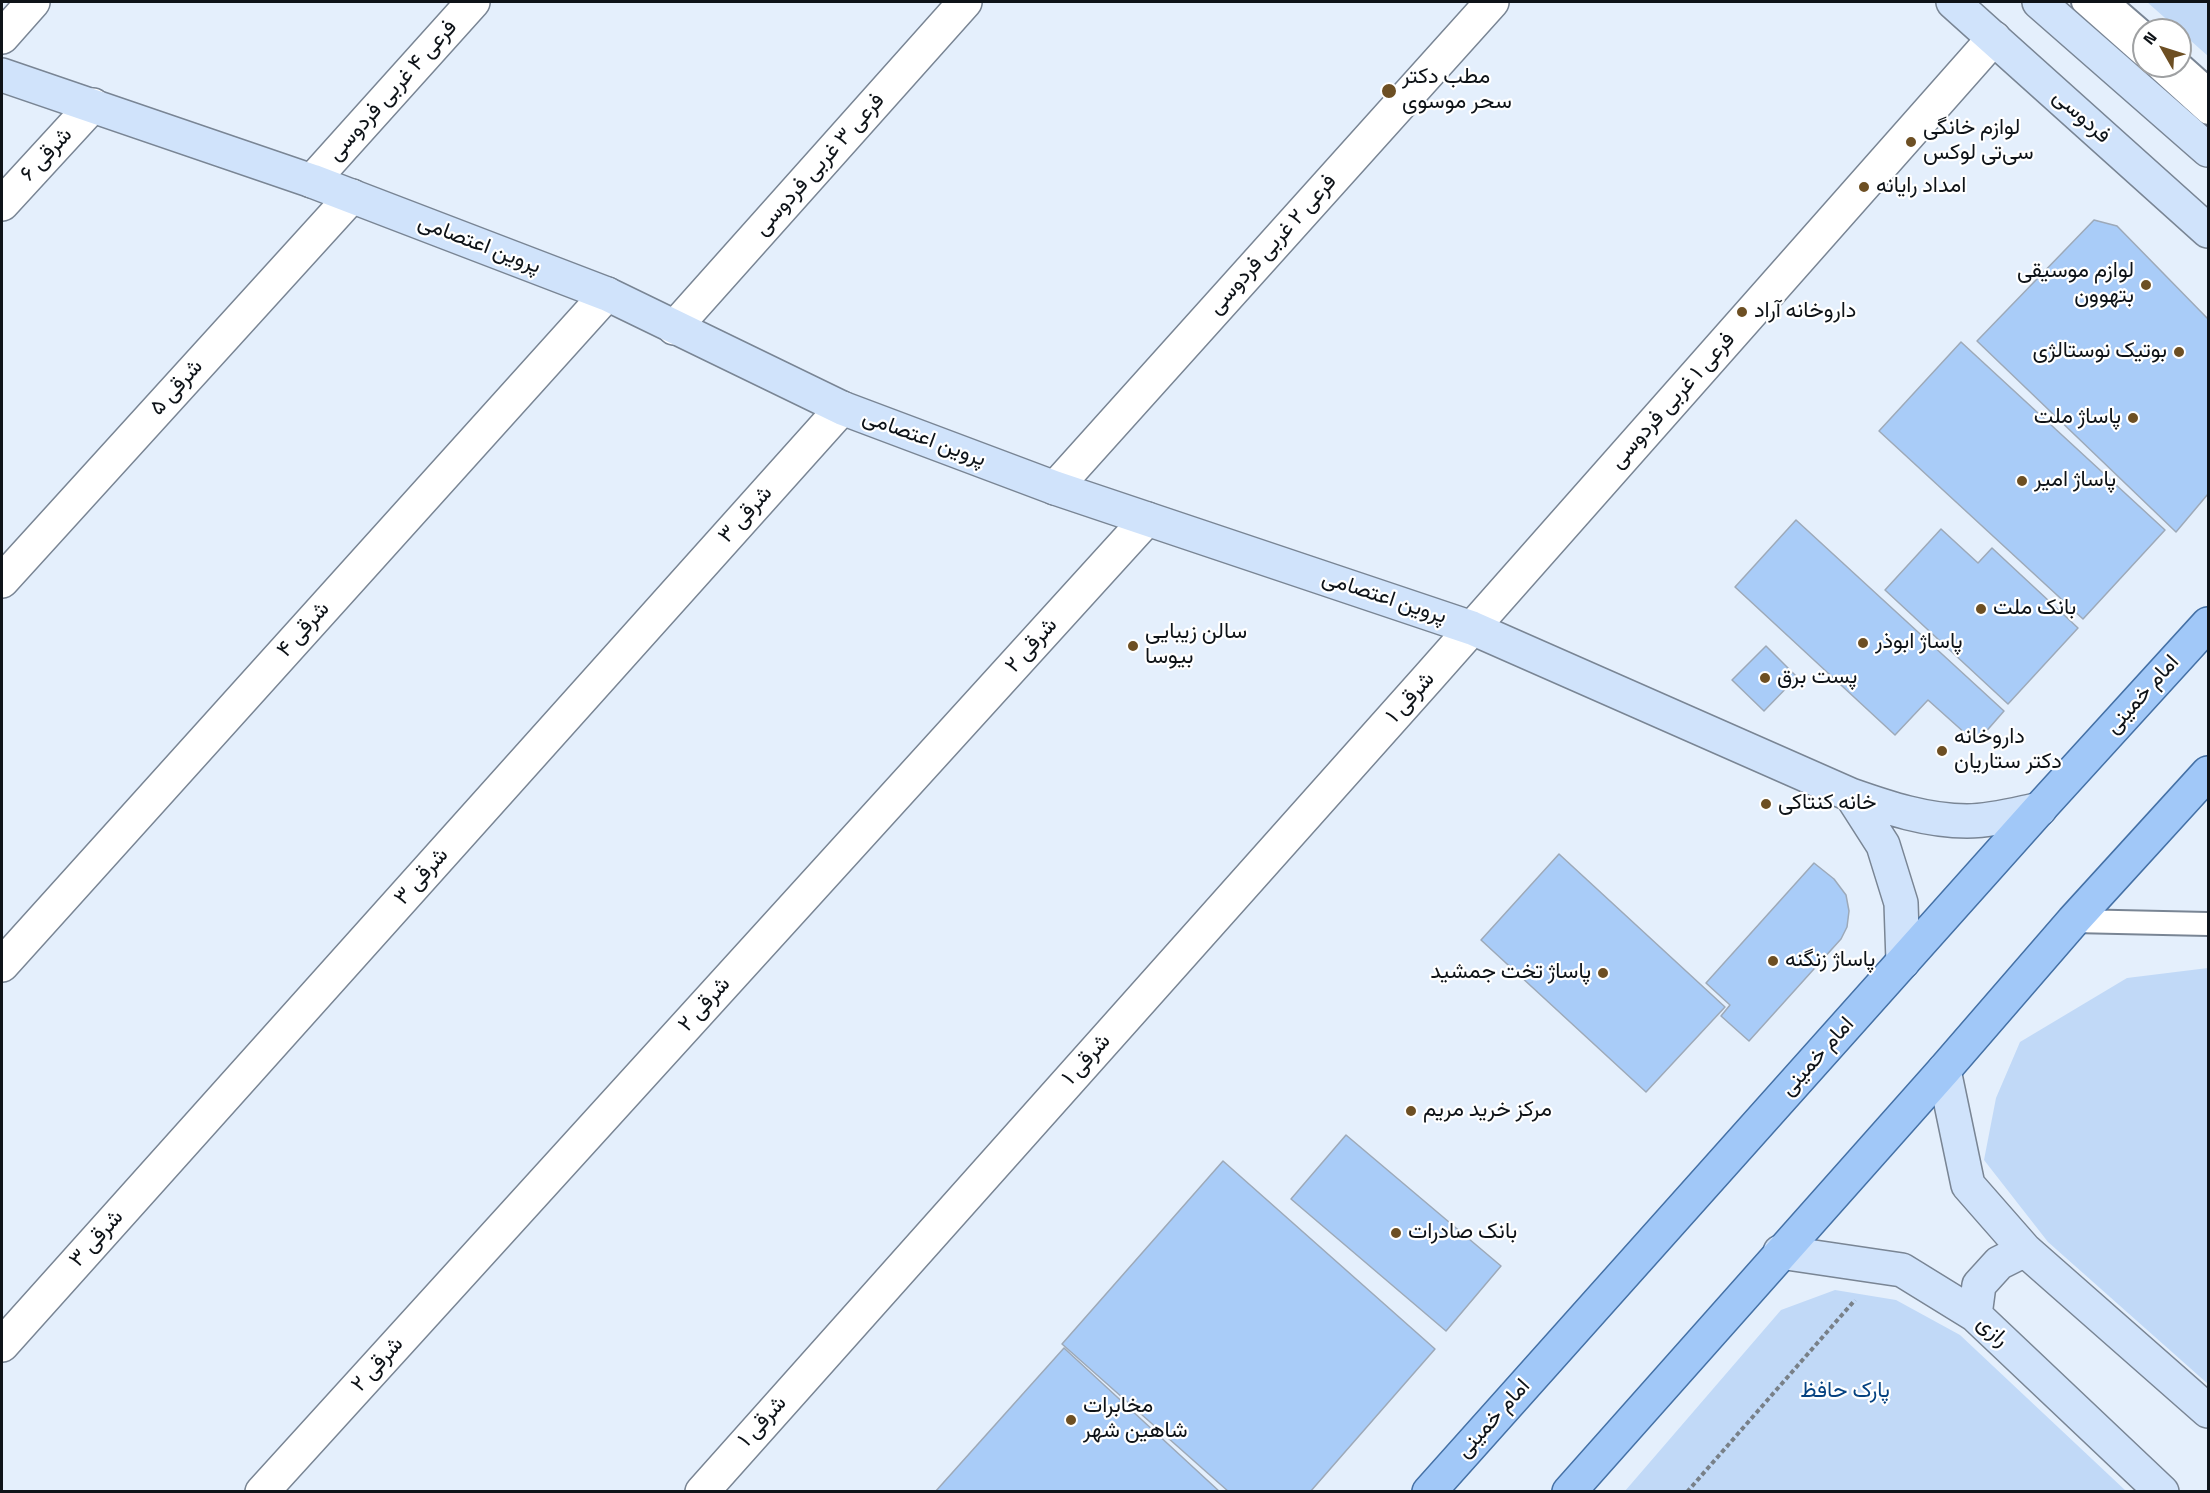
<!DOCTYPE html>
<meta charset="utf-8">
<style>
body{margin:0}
#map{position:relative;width:2210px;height:1493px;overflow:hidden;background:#e4effc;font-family:"Titillium Web",sans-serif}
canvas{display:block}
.frame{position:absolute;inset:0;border:3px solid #0e1318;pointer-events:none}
.north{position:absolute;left:2132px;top:18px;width:60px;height:60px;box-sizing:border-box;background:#fff;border:2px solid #9fa1a3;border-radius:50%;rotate:309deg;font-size:16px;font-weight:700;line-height:24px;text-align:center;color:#0e1318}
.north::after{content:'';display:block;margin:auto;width:21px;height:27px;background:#6d4f23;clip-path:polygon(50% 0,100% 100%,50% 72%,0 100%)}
</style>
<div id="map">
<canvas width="2210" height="1493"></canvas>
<div class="frame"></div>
<div class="north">N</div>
</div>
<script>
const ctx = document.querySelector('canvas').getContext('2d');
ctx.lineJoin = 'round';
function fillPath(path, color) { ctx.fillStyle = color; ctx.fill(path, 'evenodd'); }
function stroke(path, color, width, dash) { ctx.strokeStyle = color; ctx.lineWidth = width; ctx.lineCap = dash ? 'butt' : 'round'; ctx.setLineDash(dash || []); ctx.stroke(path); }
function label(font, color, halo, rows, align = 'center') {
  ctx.font = font + ' "Titillium Web",Vazirmatn,sans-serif'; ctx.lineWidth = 4.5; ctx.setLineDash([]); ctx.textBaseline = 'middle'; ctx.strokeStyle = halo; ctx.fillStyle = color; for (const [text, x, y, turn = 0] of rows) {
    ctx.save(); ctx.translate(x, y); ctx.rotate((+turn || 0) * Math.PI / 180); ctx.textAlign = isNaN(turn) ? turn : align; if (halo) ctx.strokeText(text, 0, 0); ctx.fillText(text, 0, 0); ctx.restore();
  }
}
fillPath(new Path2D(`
 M 2147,2 L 2208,2 L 2208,56 Z
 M 2208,968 L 2208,1384 L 2048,1242 L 1984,1160 L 1996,1098 L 2020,1042 L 2127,978 Z
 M 1835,1290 L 1896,1300 L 1960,1335 L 2126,1491 L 1625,1491 L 1781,1310 Z`), '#c1d9f7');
const building = new Path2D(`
 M 2094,220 L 2117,226 L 2208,319 L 2208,494 L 2176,532 L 1977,341 Z
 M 1961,342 L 2165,530 L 2083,619 L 1879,431 Z
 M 1796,520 L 2004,711 L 1976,743 L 1928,700 L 1895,735 L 1735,587 Z
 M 1941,529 L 1978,563 L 1992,548 L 2078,628 L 2008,704 L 1885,590 Z
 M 1766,646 L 1797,677 L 1764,711 L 1732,680 Z
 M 1559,854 L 1725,1007 L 1646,1092 L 1481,940 Z
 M 1814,863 L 1834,879 L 1846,895 L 1849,911 L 1847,927 L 1841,939 L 1749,1041 L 1721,1016 L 1730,1005 L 1706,983 Z
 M 1346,1135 L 1501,1266 L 1446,1331 L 1291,1199 Z
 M 1223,1161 L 1435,1349 L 1310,1492 L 1229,1492 L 1062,1344 Z
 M 1064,1348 L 1220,1492 L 935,1492 Z`);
fillPath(building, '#a9ccf8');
stroke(building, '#9da9b8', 1.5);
const lane = new Path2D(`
 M 2083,2 L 2144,56
 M 2108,2 L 2144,33
 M 2180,64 L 2208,89
 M 2156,66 L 2208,113
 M 2073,921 L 2208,924`);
const street = new Path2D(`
 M 2,37 L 33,2
 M 312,181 L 473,2
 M 2,204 L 93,105
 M 674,328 L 965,2
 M 1055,488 L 1492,2
 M 2,581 L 352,196
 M 2,965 L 607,294
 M 2,1345 L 842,408
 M 262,1492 L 1147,519
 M 702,1492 L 1428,678 L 1994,38`);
const secondary = new Path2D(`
 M 1953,2 L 2208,231
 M 2039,2 L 2208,150
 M 2,75 L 312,181 L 607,294 L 842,408 L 1055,488 L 1472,628 L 1851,795 C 1888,808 1927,821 1967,821 C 1992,821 2016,814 2040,809
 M 1851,795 L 1883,845 L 1901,903 L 1903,962
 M 1944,1070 L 1968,1185 L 2025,1250 L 2208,1411
 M 1780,1252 L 1902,1270 L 1975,1315 L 2162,1492
 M 1975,1315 L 1979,1285 L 1999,1263 L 2025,1250`);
const primary = new Path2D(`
 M 1429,1492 L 2043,805 L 2208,624
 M 1569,1492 L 1944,1070 L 2073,921 L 2208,773`);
stroke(lane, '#798594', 26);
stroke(street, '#798594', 36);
stroke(secondary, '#798594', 36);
stroke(primary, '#4571a6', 36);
stroke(new Path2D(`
 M 1687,1492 L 1855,1300`), '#788088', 4, [4.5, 3]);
stroke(lane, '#fff', 22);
stroke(street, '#fff', 33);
stroke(secondary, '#d0e3fb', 33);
stroke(primary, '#a1c8f8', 33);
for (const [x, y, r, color] of [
 [1389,91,8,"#6d4f23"],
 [1911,142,6,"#6d4f23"],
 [1864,187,6,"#6d4f23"],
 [2146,285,6,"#6d4f23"],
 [1742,312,6,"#6d4f23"],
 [2179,352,6,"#6d4f23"],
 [2133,418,6,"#6d4f23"],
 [2022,481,6,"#6d4f23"],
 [1981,609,6,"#6d4f23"],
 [1863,643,6,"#6d4f23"],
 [1133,646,6,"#6d4f23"],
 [1765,678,6,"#6d4f23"],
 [1942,751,6,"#6d4f23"],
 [1766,804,6,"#6d4f23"],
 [1773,961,6,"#6d4f23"],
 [1603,973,6,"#6d4f23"],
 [1411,1111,6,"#6d4f23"],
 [1396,1233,6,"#6d4f23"],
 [1071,1420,6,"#6d4f23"]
]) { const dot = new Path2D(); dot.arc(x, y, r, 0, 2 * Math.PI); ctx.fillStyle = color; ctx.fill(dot); stroke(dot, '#fff', 2); }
label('22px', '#0e1318', '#fff', [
 ["مطب دکتر",1402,78],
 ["سحر موسوی",1402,103],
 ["لوازم خانگی",1923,129],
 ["سی‌تی لوکس",1923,154],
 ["امداد رایانه",1876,187],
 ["لوازم موسیقی",2134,272,"right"],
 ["بتهوون",2134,297,"right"],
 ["داروخانه آراد",1754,312],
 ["بوتیک نوستالژی",2167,352,"right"],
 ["پاساژ ملت",2121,418,"right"],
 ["پاساژ امیر",2034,481],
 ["بانک ملت",1993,609],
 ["سالن زیبایی",1145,633],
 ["بیوسا",1145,658],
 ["پاساژ ابوذر",1875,643],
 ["پست برق",1777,678],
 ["داروخانه",1954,738],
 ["دکتر ستاریان",1954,763],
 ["خانه کنتاکی",1778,804],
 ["پاساژ زنگنه",1785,961],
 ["پاساژ تخت جمشید",1591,973,"right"],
 ["مرکز خرید مریم",1423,1111],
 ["بانک صادرات",1408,1233],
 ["مخابرات",1083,1407],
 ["شاهین شهر",1083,1432]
], 'left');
label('22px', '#0e1318', '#fff', [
 ["فرعی ۴ غربی فردوسی",393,91,-48],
 ["فردوسی",2081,117,42],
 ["۶ شرقی",47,155,-47],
 ["فرعی ۳ غربی فردوسی",820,165,-48],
 ["پروین اعتصامی",479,245,21],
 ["فرعی ۲ غربی فردوسی",1273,245,-48],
 ["۵ شرقی",177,388,-48],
 ["فرعی ۱ غربی فردوسی",1673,401,-48],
 ["پروین اعتصامی",924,439,20],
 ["۳ شرقی",746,515,-48],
 ["پروین اعتصامی",1384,598,18],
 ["۴ شرقی",304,630,-48],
 ["۲ شرقی",1032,646,-48],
 ["امام خمینی",2143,695,-48],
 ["۱ شرقی",1411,698,-48],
 ["۳ شرقی",422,877,-48],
 ["۲ شرقی",705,1005,-48],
 ["امام خمینی",1818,1057,-48],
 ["۱ شرقی",1087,1060,-48],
 ["۳ شرقی",97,1239,-48],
 ["رازی",1992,1332,42],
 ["۲ شرقی",378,1365,-48],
 ["امام خمینی",1494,1419,-48],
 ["۱ شرقی",763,1422,-48]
]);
label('22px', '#054281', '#fff', [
 ["پارک حافظ",1845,1392]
]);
</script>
